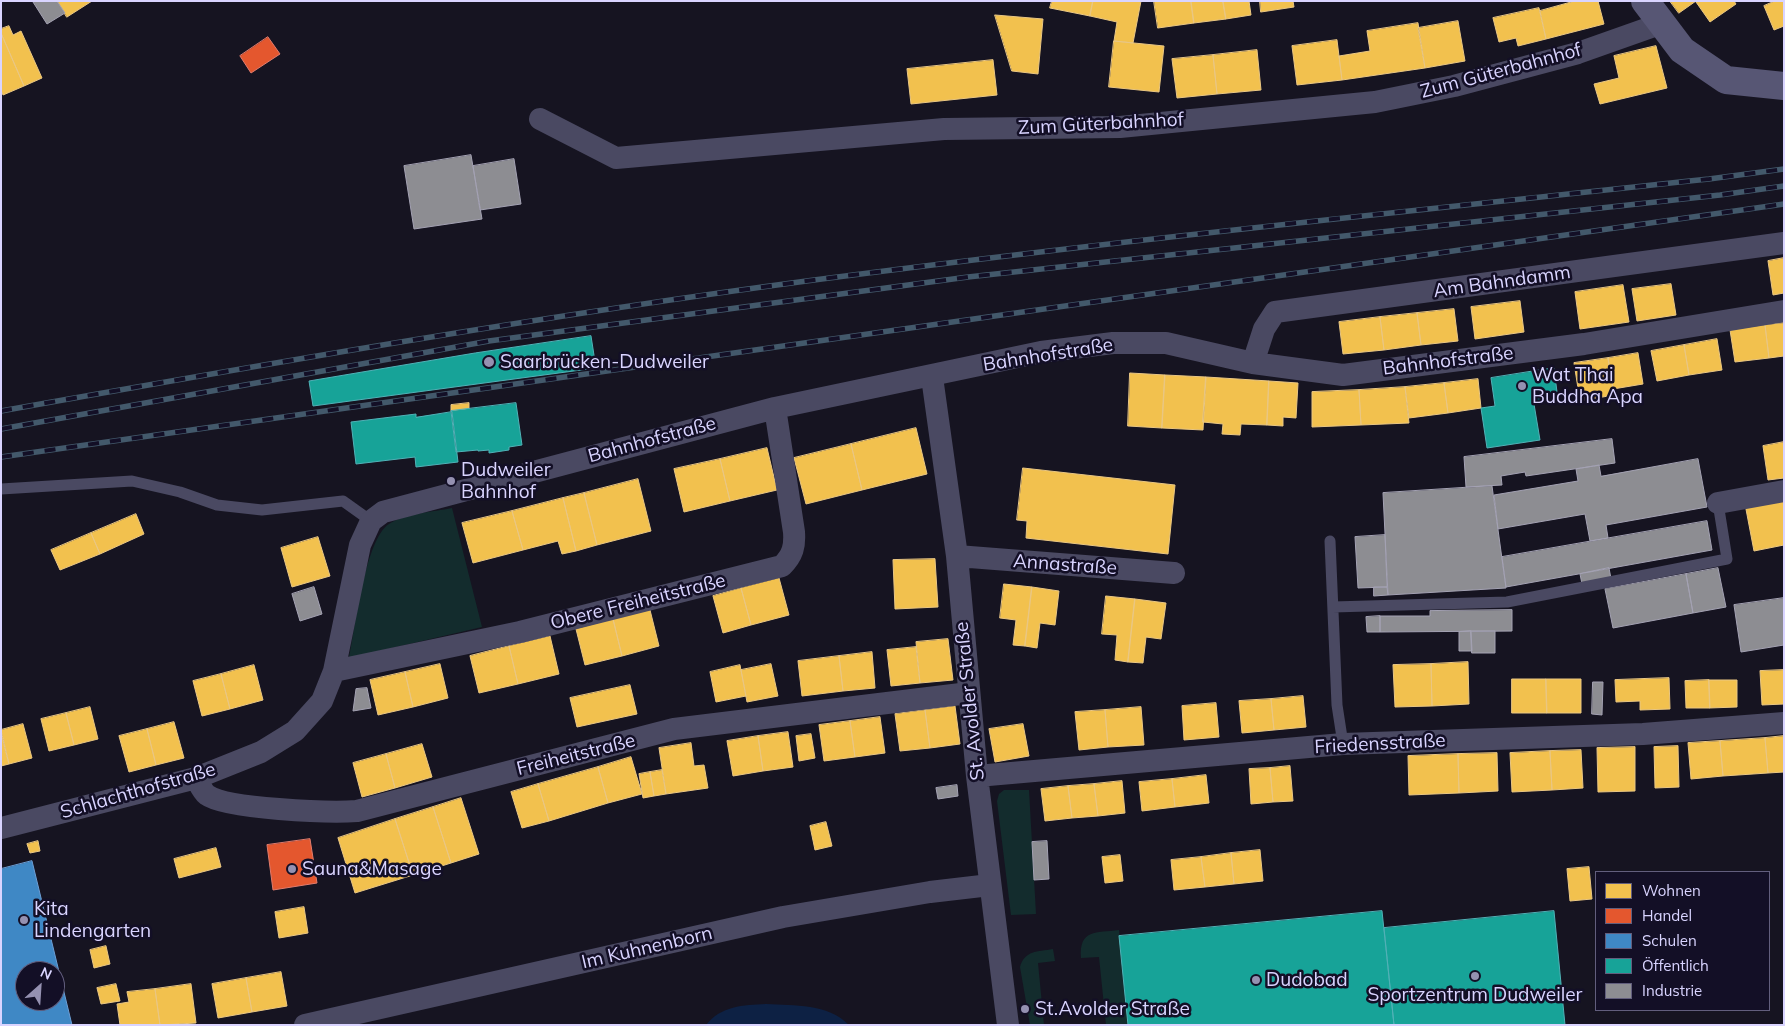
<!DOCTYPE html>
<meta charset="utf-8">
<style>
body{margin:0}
#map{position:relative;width:1785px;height:1026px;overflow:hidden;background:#161421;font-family:Mulish,sans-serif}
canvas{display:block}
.frame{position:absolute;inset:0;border:2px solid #d9d4ff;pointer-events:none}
.legend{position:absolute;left:1595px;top:871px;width:175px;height:140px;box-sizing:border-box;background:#130f26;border:1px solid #625e7d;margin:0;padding:6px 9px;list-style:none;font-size:15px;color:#d9d4ff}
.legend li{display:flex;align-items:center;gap:10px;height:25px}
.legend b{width:25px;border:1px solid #625e7d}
.north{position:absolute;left:15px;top:961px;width:50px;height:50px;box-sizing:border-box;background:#130f26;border:1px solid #625e7d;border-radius:50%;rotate:26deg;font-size:14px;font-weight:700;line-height:20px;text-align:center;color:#d9d4ff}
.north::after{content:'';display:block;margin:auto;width:18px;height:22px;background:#9591b1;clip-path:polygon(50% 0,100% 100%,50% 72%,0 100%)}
</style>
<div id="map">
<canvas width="1785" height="1026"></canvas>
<div class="frame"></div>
<ul class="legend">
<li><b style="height:14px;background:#f2c14e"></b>Wohnen</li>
<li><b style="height:14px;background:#e4572e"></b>Handel</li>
<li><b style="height:14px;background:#3f88c5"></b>Schulen</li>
<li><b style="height:14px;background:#17a398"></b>Öffentlich</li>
<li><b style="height:14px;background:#8d8d92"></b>Industrie</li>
</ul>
<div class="north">N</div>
</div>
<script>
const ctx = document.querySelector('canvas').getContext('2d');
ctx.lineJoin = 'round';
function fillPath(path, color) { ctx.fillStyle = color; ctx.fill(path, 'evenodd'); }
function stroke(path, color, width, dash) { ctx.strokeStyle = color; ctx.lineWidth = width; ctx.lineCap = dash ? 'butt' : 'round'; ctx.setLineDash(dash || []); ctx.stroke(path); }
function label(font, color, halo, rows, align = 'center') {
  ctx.font = font + ' Mulish,sans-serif'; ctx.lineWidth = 5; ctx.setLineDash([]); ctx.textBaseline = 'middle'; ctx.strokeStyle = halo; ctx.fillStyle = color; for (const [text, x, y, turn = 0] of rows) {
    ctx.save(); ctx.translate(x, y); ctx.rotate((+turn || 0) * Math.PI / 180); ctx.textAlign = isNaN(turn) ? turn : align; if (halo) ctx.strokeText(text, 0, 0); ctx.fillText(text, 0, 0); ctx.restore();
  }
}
fillPath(new Path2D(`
 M 452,508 L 482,627 L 349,658 C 355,629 365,539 389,524 C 406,513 433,512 452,508 Z
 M 1004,790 L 1029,790 L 1036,914 L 1011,915 L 997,801 L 999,794 Z
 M 1119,930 L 1128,1025 L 1106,1025 L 1099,957 L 1081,958 C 1079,929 1096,933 1119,930 Z
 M 1053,949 L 1055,961 L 1038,963 L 1044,1025 L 1030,1025 L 1020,967 C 1025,950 1037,952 1053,949 Z`), '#132c2d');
fillPath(new Path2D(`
 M 766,1004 C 795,1006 827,1003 849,1025 L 706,1025 C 721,1006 743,1005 766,1004 Z`), '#0d2144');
const homes = new Path2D(`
 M 57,1 L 92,1 L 67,17 Z
 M 1052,1 L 1093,1 L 1090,16 L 1050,8 Z
 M 1093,1 L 1141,1 L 1133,43 L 1114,41 L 1117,22 L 1090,16 Z
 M 1154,1 L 1191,1 L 1194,23 L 1158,28 Z
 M 1191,1 L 1223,1 L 1226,19 L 1194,23 Z
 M 1223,1 L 1249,1 L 1251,15 L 1226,19 Z
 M 1260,1 L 1293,1 L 1294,7 L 1261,12 Z
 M 1575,1 L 1598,1 L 1604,24 L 1546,39 L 1540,11 Z
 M 1670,1 L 1696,1 L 1679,13 Z
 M 1734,1 L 1736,4 L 1710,22 L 1696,2 Z
 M 1775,1 L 1784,1 L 1784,26 L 1774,30 L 1764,6 Z
 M 1539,8 L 1546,39 L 1518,46 L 1516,38 L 1499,42 L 1493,18 Z
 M 995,15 L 1043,19 L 1038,74 L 1012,71 Z
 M 1458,21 L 1465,61 L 1425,68 L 1418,28 Z
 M 1418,23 L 1425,68 L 1342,80 L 1339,56 L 1370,51 L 1367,31 Z
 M 9,26 L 13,35 L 21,31 L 42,78 L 24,86 L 1,33 L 1,29 Z
 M 1,33 L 24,86 L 3,95 L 1,90 Z
 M 1337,40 L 1342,80 L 1297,85 L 1292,46 Z
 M 1114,41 L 1164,46 L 1159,92 L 1109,87 Z
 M 1656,46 L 1667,88 L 1600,104 L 1594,84 L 1619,78 L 1614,56 Z
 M 1257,50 L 1261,90 L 1217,94 L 1213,55 Z
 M 1213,55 L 1217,94 L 1177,98 L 1172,59 Z
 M 993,60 L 997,95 L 911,104 L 907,69 Z
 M 1784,258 L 1784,293 L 1773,295 L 1768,261 Z
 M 1671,284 L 1676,315 L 1637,321 L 1632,289 Z
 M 1623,285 L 1629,322 L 1580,329 L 1575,292 Z
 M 1520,301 L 1524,332 L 1475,339 L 1471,307 Z
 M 1454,309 L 1458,341 L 1421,345 L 1417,313 Z
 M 1417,313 L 1421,345 L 1384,350 L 1380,317 Z
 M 1380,317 L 1384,350 L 1343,354 L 1339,322 Z
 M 1784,323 L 1784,356 L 1769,358 L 1765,325 Z
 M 1765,325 L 1769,358 L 1735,362 L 1730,330 Z
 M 1717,339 L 1722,370 L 1689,375 L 1684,345 Z
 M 1684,345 L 1689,375 L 1657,381 L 1651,351 Z
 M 1638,353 L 1643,384 L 1613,389 L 1608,358 Z
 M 1608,358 L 1614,395 L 1580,401 L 1574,363 Z
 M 1130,373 L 1165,375 L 1162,428 L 1128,426 Z
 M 1165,375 L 1206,377 L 1203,430 L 1162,428 Z
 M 1206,377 L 1269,381 L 1267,425 L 1241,424 L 1240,435 L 1222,434 L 1223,424 L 1203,422 Z
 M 1478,379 L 1481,408 L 1448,413 L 1444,383 Z
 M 1269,381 L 1298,383 L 1296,418 L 1283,417 L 1283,426 L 1267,425 Z
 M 1444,383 L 1448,413 L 1409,418 L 1405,387 Z
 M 1405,387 L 1409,423 L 1361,425 L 1359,390 Z
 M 1359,390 L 1361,425 L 1312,427 L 1312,392 Z
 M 469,403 L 469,409 L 451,411 L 451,405 Z
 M 916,428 L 927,474 L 862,490 L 851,444 Z
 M 1784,442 L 1784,478 L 1768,480 L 1763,446 Z
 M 851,444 L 862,490 L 806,504 L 794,458 Z
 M 767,448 L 777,490 L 730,501 L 720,459 Z
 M 720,459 L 730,501 L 684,512 L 674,469 Z
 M 1023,468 L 1175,485 L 1168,554 L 1026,538 L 1027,521 L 1017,520 Z
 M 638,479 L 651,531 L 597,545 L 584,493 Z
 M 584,493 L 597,545 L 576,551 L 563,498 Z
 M 1784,497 L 1784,545 L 1754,551 L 1745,504 Z
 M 563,498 L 576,551 L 562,554 L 558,541 L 523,550 L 512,511 Z
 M 512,511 L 523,550 L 473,563 L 462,523 Z
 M 136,514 L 144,534 L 100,554 L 91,533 Z
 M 91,533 L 100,554 L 60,570 L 51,550 Z
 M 318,537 L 330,576 L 292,587 L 281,548 Z
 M 935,559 L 938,607 L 895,609 L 893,560 Z
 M 779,578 L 789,615 L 751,625 L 741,588 Z
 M 1004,584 L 1032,587 L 1025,646 L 1013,645 L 1016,620 L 1000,618 Z
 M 1032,587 L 1059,591 L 1055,625 L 1040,623 L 1037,648 L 1025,646 Z
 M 741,588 L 751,625 L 723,633 L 713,596 Z
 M 1106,596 L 1135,599 L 1128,662 L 1115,660 L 1117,635 L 1102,634 Z
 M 1135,599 L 1166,603 L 1161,639 L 1146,637 L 1143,663 L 1128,662 Z
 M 650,610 L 659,646 L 622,656 L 613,619 Z
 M 613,619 L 622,656 L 585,665 L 576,629 Z
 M 550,636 L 559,674 L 518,684 L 509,646 Z
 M 948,639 L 953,680 L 920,683 L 916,642 Z
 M 509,646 L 518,684 L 479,693 L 470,656 Z
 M 916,647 L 920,683 L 891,686 L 887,650 Z
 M 872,652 L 875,688 L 843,691 L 839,656 Z
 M 839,656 L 843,691 L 802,696 L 798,661 Z
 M 1468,662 L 1469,704 L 1432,706 L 1431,664 Z
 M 440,664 L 448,698 L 413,707 L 405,672 Z
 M 771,664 L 778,696 L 747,702 L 741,670 Z
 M 1431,664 L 1432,706 L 1395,707 L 1393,665 Z
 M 254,665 L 263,700 L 230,709 L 221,674 Z
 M 740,665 L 746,696 L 716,702 L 710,672 Z
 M 1784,670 L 1784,704 L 1762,705 L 1760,671 Z
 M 405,672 L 413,707 L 378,715 L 370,680 Z
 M 221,674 L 230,709 L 202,716 L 193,681 Z
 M 1669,678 L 1670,709 L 1640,710 L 1640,701 L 1616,702 L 1615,680 Z
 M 1512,679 L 1546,679 L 1547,713 L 1512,713 Z
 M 1546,679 L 1581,679 L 1581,713 L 1547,713 Z
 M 1709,680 L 1710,708 L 1686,708 L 1685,681 Z
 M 1709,680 L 1737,680 L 1737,707 L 1710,708 Z
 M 630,685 L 637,714 L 577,727 L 570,698 Z
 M 1303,696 L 1306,727 L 1274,730 L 1271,699 Z
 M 1271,699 L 1274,730 L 1242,733 L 1239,701 Z
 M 1216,703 L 1219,737 L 1184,740 L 1182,706 Z
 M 955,706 L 960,744 L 930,748 L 925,710 Z
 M 90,707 L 98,739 L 74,745 L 66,713 Z
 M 1141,707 L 1144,745 L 1108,747 L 1105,710 Z
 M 925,710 L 930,748 L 900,751 L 895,714 Z
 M 1105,710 L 1108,747 L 1079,750 L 1075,712 Z
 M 66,713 L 74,745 L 49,751 L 41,719 Z
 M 880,717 L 885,753 L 855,757 L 850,721 Z
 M 850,721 L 855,757 L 824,761 L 819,725 Z
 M 174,722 L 184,758 L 156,765 L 147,729 Z
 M 23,724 L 32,758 L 9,764 L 1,730 Z
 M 1023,724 L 1029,756 L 995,762 L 989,729 Z
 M 147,729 L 156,765 L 129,772 L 119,736 Z
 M 788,732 L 793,767 L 763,771 L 758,736 Z
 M 1,733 L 9,764 L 1,766 Z
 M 811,734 L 815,758 L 799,761 L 796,736 Z
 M 758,736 L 763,771 L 733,776 L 727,741 Z
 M 1784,736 L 1784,772 L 1768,773 L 1765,738 Z
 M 1765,738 L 1768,773 L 1723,776 L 1720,741 Z
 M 1720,741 L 1723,776 L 1691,779 L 1688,743 Z
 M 691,743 L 694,766 L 704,765 L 708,788 L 666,794 L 659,748 Z
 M 422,744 L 432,777 L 395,788 L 386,754 Z
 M 1678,746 L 1679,787 L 1655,788 L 1654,747 Z
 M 1635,747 L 1635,791 L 1598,792 L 1597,748 Z
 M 1581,750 L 1583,788 L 1552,790 L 1550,751 Z
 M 1550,751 L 1552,790 L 1512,792 L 1510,753 Z
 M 1497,753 L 1498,791 L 1459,793 L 1458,754 Z
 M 386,754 L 395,788 L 362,797 L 353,763 Z
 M 1458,754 L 1459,793 L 1409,795 L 1408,756 Z
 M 631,757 L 642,794 L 608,803 L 598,767 Z
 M 1290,766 L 1293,801 L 1273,802 L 1270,768 Z
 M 598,767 L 608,803 L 549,821 L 538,784 Z
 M 1270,768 L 1273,802 L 1251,804 L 1249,769 Z
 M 662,770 L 666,794 L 654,796 L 650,772 Z
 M 650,772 L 654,796 L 643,798 L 639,774 Z
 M 1206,775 L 1209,803 L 1175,807 L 1172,779 Z
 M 1172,779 L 1175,807 L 1142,811 L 1139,782 Z
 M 1122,781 L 1125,813 L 1098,816 L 1094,784 Z
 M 538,784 L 549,821 L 522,828 L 511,792 Z
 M 1094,784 L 1098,816 L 1072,818 L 1068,786 Z
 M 1068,786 L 1072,818 L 1045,821 L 1041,789 Z
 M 461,798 L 479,854 L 451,863 L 433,807 Z
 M 433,807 L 451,863 L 413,875 L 395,819 Z
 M 395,819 L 413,875 L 355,893 L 338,838 Z
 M 826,822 L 832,846 L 815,850 L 810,826 Z
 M 38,841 L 40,851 L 30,853 L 27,844 Z
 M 216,848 L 221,867 L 179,878 L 174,859 Z
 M 1260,850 L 1263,881 L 1234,884 L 1231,853 Z
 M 1231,853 L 1234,884 L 1205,887 L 1201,857 Z
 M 1120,855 L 1123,881 L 1105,883 L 1102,857 Z
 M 1201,857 L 1205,887 L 1174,890 L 1171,860 Z
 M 1589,867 L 1592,899 L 1570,901 L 1567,869 Z
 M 304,907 L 308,933 L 279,938 L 275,912 Z
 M 106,946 L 110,964 L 94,968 L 90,950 Z
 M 281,972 L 287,1006 L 252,1012 L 246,978 Z
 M 246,978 L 252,1012 L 218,1018 L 212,984 Z
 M 116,984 L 120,1001 L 101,1004 L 97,988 Z
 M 191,984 L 196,1023 L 160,1025 L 155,989 Z
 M 155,989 L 160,1025 L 120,1025 L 117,1004 L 129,1002 L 127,992 Z`);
fillPath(homes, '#f2c14e');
stroke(homes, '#eac783', 1);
const shops = new Path2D(`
 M 268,37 L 280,54 L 251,73 L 240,56 Z
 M 310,839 L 317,883 L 273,890 L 267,845 Z`);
fillPath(shops, '#e4572e');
stroke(shops, '#e17c6d', 1);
const schools = new Path2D(`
 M 32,861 L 72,1025 L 1,1025 L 1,869 ZM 25,971 L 55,971 L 55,1001 L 25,1001 Z`);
fillPath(schools, '#3f88c5');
stroke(schools, '#6d9fd6', 1);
const public = new Path2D(`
 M 591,336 L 596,368 L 313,406 L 309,381 L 475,353 Z
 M 1554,368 L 1558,400 L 1534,404 L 1540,440 L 1487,448 L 1481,408 L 1495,406 L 1491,378 Z
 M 516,403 L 522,445 L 509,447 L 509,450 L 489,453 L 489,450 L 478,451 L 478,450 L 456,452 L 451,411 Z
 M 452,412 L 458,462 L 416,467 L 415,457 L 356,464 L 351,422 L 416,414 L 416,417 Z
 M 1382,911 L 1394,1025 L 1128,1025 L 1119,936 Z
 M 1554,911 L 1565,1025 L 1394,1025 L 1384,928 Z`);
fillPath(public, '#17a398');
stroke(public, '#51b2b7', 1);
const industry = new Path2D(`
 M 57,1 L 65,13 L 47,24 L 33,2 Z
 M 471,155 L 482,219 L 414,229 L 404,166 Z
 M 514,159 L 521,204 L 480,210 L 473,166 Z
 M 1612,439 L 1615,463 L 1526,476 L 1525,472 L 1501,476 L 1502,485 L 1466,487 L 1464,457 Z
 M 1698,459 L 1707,507 L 1606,525 L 1608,538 L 1590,541 L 1585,514 L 1498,529 L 1494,495 L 1578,481 L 1576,469 L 1599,465 L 1601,476 Z
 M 1492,486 L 1506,588 L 1388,595 L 1383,493 Z
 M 1707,521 L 1712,550 L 1506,587 L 1502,557 Z
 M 1385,535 L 1387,587 L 1358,588 L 1355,537 Z
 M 1609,568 L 1612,584 L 1583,589 L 1580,574 Z
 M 1718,568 L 1726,607 L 1693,613 L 1686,574 Z
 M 1686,574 L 1693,613 L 1613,628 L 1605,589 Z
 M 314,587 L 322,614 L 300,621 L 292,594 Z
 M 1374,587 L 1387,587 L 1388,595 L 1374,596 Z
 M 1784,598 L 1784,645 L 1741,652 L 1734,605 Z
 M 1512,610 L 1512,631 L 1380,632 L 1380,616 L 1430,616 L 1430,611 Z
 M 1380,616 L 1380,632 L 1367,632 L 1366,617 Z
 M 1471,631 L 1472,651 L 1459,651 L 1459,632 Z
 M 1471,631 L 1495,631 L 1495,653 L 1472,653 Z
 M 1593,682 L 1603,682 L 1602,715 L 1592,714 Z
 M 367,688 L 371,708 L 353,711 L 356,689 Z
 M 957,785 L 958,796 L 938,799 L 936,788 Z
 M 1047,841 L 1049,879 L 1034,880 L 1032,842 Z`);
fillPath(industry, '#8d8d92');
stroke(industry, '#a4a2b3', 1);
stroke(new Path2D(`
 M 1,489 L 132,481 L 180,492 L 217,505 L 262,510 L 343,501 L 371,521
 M 1330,541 L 1337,705 L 1343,744
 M 1333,607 L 1507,602 L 1727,559 L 1718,503`), '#4a4962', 11);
stroke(new Path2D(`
 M 540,119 L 616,158 L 944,129 L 1120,127 L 1375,102 L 1454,86 L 1578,53 L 1660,24
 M 1253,363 L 1264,329 L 1275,312 L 1784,243
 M 932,377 L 957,556 L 977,776 L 1008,1025
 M 1718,503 L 1784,491
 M 957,556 L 1174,573
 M 334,671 L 520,632 L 782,566 C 793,555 795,546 794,532 L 775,408
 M 977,776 L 1343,744 L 1643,734 L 1784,723
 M 196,778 C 199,783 202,791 207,795 C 226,809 330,813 357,811 L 674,729 L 969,693
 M 1,828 L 196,778 L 261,752 L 295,731 L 322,701 L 334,671 L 360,545 L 371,521 L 383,512 L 775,408 L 1041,352 L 1113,343 L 1166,343 L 1253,363 L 1343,375 L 1584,344 L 1784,311
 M 305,1025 L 783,917 L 930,892 L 990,885`), '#4a4962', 22);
stroke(new Path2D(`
 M 1645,1 L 1682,50 L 1726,80 L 1784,86`), '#575674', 28);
const rail = new Path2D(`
 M 1,411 C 271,363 542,316 814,280 C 1112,241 1411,211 1709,179 L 1784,169
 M 1,429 L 489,341 L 968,277 L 1720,195 L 1784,186
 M 1,457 L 1784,204`);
stroke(rail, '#43596b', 5.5);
stroke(rail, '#130f26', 4, [11]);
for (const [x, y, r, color] of [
 [489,362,6,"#9591b1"],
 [1522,386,5,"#9591b1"],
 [451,481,5,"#9591b1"],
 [292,869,5,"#9591b1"],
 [24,920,5,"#9591b1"],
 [1475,976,5,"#9591b1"],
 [1256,980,5,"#9591b1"],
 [1025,1009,5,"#9591b1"]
]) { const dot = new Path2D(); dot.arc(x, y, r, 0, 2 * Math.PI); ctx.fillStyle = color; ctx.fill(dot); stroke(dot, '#130f26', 2); }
label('19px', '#d9d4ff', '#130f26', [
 ["Zum Güterbahnhof",1501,71,-15],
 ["Zum Güterbahnhof",1101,124,-3],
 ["Am Bahndamm",1502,282,-8],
 ["Bahnhofstraße",1048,355,-9],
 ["Bahnhofstraße",1448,361,-7],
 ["Bahnhofstraße",652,440,-15],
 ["Annastraße",1065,565,4],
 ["Obere Freiheitstraße",638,602,-14],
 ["St. Avolder Straße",970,701,-96],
 ["Friedensstraße",1380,744,-3],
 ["Freiheitstraße",576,755,-14],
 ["Schlachthofstraße",138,791,-16],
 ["Im Kuhnenborn",647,948,-13]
]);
label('19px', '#d9d4ff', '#130f26', [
 ["Saarbrücken-Dudweiler",500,362],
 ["Wat Thai",1532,375],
 ["Buddha Apa",1532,397],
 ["Dudweiler",461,470],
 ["Bahnhof",461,492],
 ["Sauna&Masage",302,869],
 ["Kita",34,909],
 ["Lindengarten",34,931],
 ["Dudobad",1266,980],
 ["Sportzentrum Dudweiler",1475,995,"center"],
 ["St.Avolder Straße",1035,1009]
], 'left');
</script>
